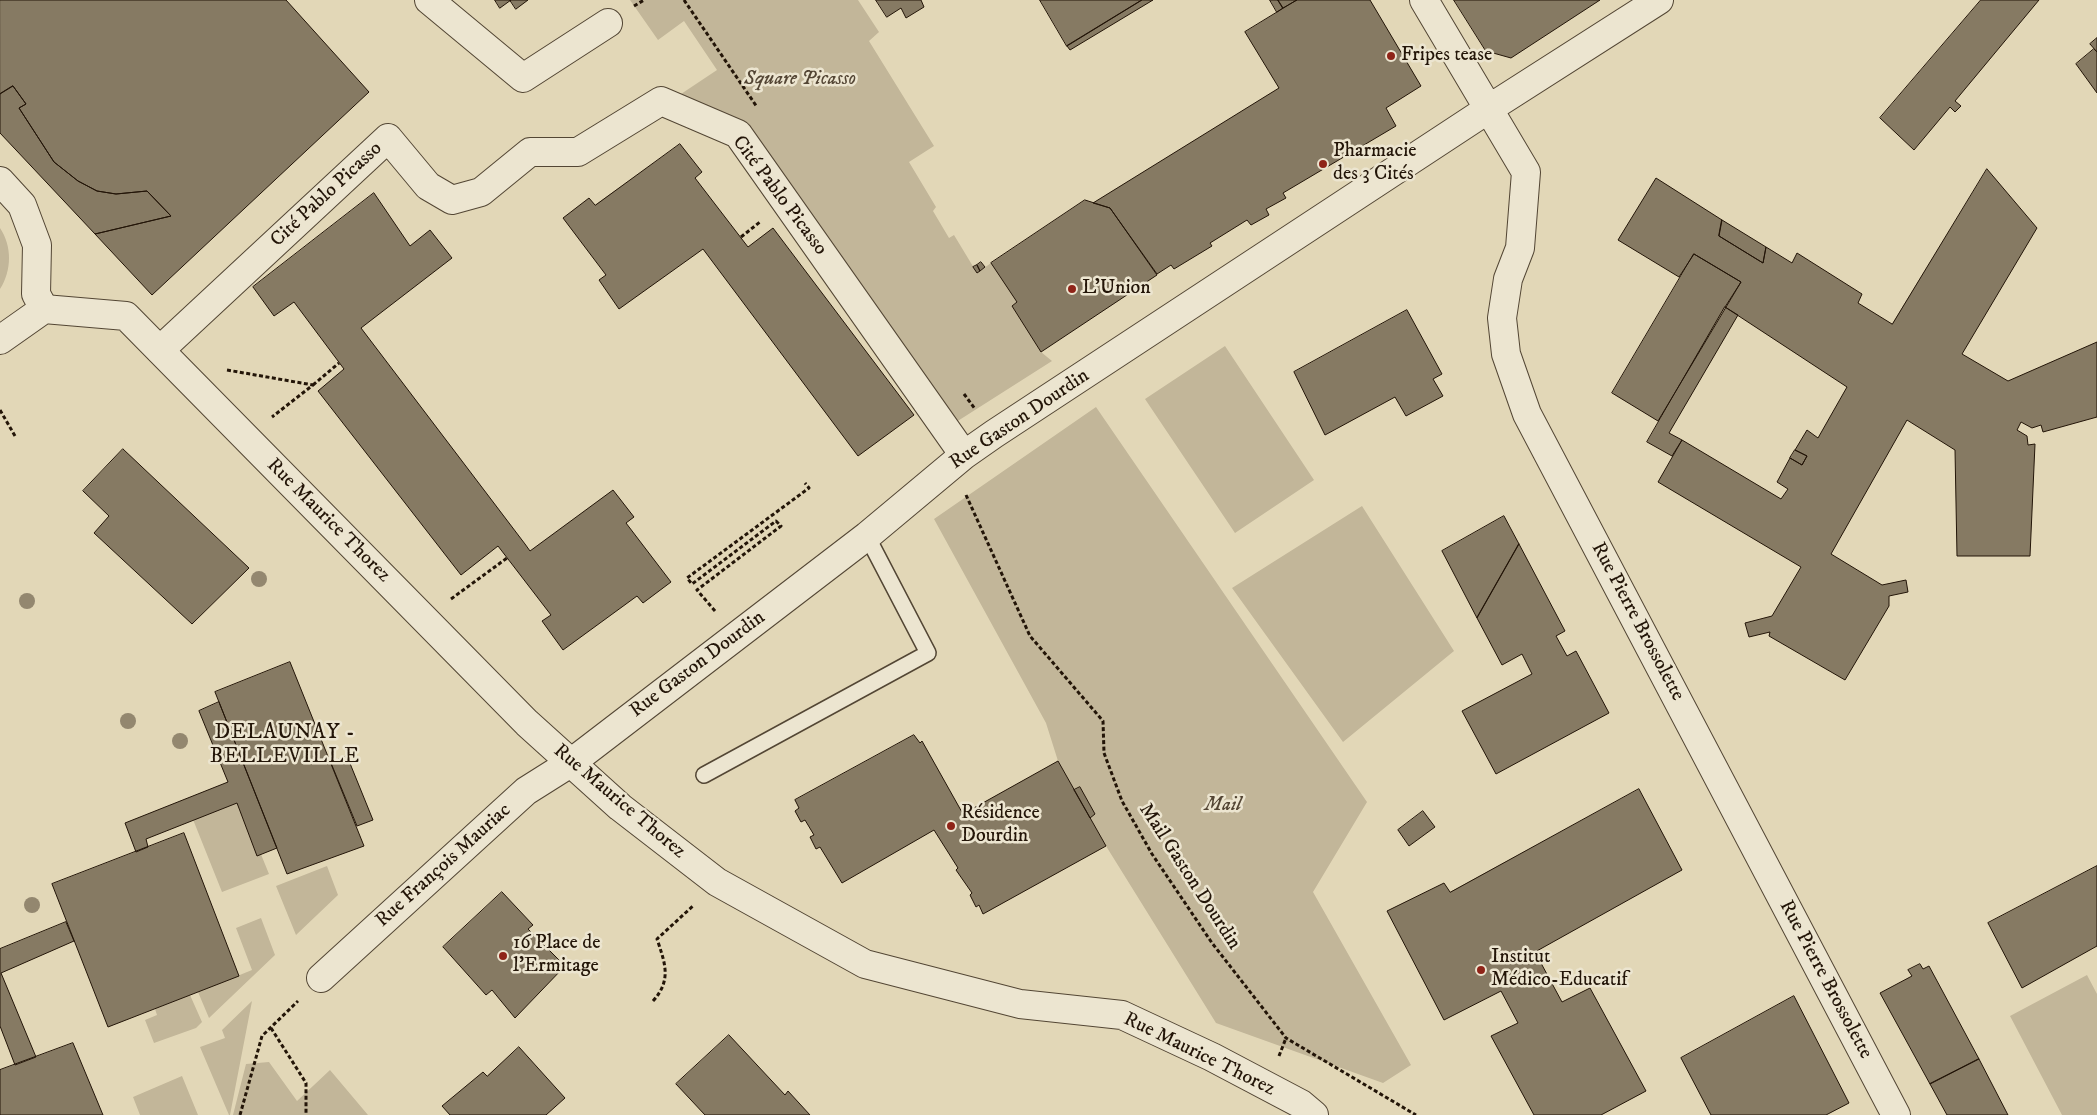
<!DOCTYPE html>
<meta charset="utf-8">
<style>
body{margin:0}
canvas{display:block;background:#e2d7b7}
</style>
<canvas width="2097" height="1115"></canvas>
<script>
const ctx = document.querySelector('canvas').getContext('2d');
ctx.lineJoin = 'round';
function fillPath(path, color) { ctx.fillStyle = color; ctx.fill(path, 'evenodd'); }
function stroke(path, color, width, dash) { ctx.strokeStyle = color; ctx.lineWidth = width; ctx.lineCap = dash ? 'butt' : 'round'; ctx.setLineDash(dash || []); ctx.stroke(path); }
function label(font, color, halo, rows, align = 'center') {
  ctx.font = font + ' "IM FELL DW Pica",serif'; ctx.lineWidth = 5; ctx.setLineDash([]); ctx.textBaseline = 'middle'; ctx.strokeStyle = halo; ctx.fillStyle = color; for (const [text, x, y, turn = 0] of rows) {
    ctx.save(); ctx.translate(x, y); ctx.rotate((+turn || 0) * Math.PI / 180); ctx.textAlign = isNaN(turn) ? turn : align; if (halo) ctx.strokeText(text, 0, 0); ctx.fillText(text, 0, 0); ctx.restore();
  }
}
fillPath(new Path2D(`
 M 630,0 L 858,0 L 879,32 L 869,41 L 934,146 L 909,162 L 936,207 L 933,211 L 949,238 L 954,235 L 977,273 L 991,263 L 1017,302 L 1012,306 L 1041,352 L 1052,361 L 953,424 L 737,128 L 672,100 L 717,70 L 684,21 L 658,40 Z
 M 0,228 C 12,246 12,270 0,289 Z
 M 1225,346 L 1314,480 L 1235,533 L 1145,399 Z
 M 1096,407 L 1367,802 L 1313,892 L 1411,1065 L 1383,1083 L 1216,1023 L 1106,846 L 1090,818 L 1095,814 L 1080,787 L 1074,790 L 1058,761 L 1046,723 L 934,519 Z
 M 1362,506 L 1454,651 L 1343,742 L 1232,588 Z
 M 238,798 L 269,874 L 222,892 L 192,817 Z
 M 327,866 L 338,895 L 296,935 L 276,886 Z
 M 261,918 L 275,955 L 209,1018 L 198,992 L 252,970 L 236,928 Z
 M 2087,975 L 2097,994 L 2097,1115 L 2062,1115 L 2010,1016 Z
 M 190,995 L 202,1022 L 196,1028 L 154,1043 L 145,1020 L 157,1015 L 155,1009 Z
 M 252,1001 L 230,1115 L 229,1115 L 200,1047 L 225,1038 L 222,1030 Z
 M 269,1062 L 297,1101 L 330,1070 L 368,1115 L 233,1115 L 246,1064 Z
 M 182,1076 L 198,1115 L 140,1115 L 133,1097 Z`), '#c2b699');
const building = new Path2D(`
 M 0,0 L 286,0 L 369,92 L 152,295 L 95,234 L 171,216 L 147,191 L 116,194 L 97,191 L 78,181 L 54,162 L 19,108 L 26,104 L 13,86 L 0,94 Z
 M 495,0 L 511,0 L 500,8 Z
 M 510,0 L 528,0 L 516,9 Z
 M 876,0 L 921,0 L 924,7 L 906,18 L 901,8 L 887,17 Z
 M 1040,0 L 1142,0 L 1067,46 Z
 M 1142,0 L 1153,0 L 1070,50 L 1067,46 Z
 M 1270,0 L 1278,0 L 1283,8 L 1277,12 Z
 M 1278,0 L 1297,0 L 1283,8 Z
 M 1297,0 L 1370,0 L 1421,86 L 1386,108 L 1396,126 L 1283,193 L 1286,198 L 1266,209 L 1269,215 L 1251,225 L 1247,220 L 1210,243 L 1212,246 L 1174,269 L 1171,265 L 1157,274 L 1110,208 L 1093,203 L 1279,88 L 1245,32 Z
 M 1454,0 L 1600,0 L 1511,58 L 1486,51 Z
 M 1981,0 L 2039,0 L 1955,101 L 1961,106 L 1955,112 L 1950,107 L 1914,150 L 1880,118 Z
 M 2097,38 L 2097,52 L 2090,44 Z
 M 2094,49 L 2097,52 L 2097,93 L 2076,64 Z
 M 13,86 L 26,104 L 19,108 L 54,162 L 78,181 L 97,191 L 116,194 L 147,191 L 171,216 L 95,234 L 0,133 L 0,94 Z
 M 680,144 L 702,172 L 695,178 L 748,247 L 773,228 L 914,415 L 858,456 L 703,249 L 619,309 L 599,280 L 606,275 L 563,218 L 589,198 L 595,205 Z
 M 1987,169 L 2037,228 L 1962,354 L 2008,381 L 2097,342 L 2097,417 L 2043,432 L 2041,425 L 2032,428 L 2021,422 L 2017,430 L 2027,436 L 2028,445 L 2035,444 L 2030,556 L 1957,556 L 1955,450 L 1907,420 L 1831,554 L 1882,585 L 1906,580 L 1908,592 L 1889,596 L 1889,606 L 1845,680 L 1769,636 L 1770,632 L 1749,637 L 1745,623 L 1772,616 L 1801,567 L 1658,482 L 1682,440 L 1781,499 L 1788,489 L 1777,482 L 1790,458 L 1802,465 L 1807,456 L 1795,450 L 1807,430 L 1818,438 L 1847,387 L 1725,307 L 1741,282 L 1694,254 L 1679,277 L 1618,240 L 1656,178 L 1722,220 L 1719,236 L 1763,263 L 1766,247 L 1792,263 L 1797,253 L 1862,294 L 1858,303 L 1892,324 Z
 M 374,193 L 410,246 L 430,230 L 452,258 L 361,328 L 525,544 L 530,551 L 613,490 L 634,517 L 626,523 L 671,582 L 643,603 L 637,596 L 563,650 L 542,621 L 551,615 L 498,546 L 461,575 L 318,391 L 344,369 L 294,302 L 274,316 L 253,287 Z
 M 1085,200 L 1110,208 L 1157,275 L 1041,352 L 1012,306 L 1017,302 L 991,263 Z
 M 1722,220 L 1766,247 L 1763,263 L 1719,236 Z
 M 1694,254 L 1741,282 L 1658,421 L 1612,393 Z
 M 981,262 L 985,267 L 980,271 L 977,265 Z
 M 977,265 L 980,271 L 977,273 L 973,267 Z
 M 1725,307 L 1738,315 L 1669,433 L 1682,440 L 1672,456 L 1647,442 Z
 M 1407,310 L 1442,374 L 1433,379 L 1443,396 L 1406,416 L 1395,397 L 1325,435 L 1294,372 Z
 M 123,449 L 249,568 L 192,624 L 94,533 L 109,516 L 83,491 Z
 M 1795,450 L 1807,456 L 1802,465 L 1790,458 Z
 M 1504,516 L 1519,544 L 1477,618 L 1442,551 Z
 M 1519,544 L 1565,631 L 1556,636 L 1567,656 L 1576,651 L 1609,713 L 1496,774 L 1462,711 L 1532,674 L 1522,654 L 1502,665 L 1477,618 Z
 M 290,662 L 364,846 L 287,874 L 215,692 Z
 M 219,702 L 277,848 L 257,856 L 237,803 L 146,839 L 148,847 L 136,852 L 125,823 L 228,782 L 199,711 Z
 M 914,735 L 920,743 L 922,741 L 963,814 L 1058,761 L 1106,846 L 983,914 L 979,905 L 976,907 L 970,895 L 972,893 L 956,870 L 958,868 L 934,830 L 842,883 L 820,847 L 816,849 L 810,837 L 814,835 L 805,820 L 801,822 L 795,811 L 799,808 L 795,800 Z
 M 347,756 L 373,820 L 357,826 L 331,763 Z
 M 1080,787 L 1095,814 L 1090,818 L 1074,790 Z
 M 1639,789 L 1682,870 L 1535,952 L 1562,1002 L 1590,988 L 1646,1091 L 1601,1115 L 1534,1115 L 1491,1036 L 1518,1023 L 1501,991 L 1444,1020 L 1387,911 L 1444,883 L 1450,892 Z
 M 1423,811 L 1435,827 L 1409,846 L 1398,830 Z
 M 184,833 L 239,976 L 108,1027 L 52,884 Z
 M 2097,866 L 2097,946 L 2022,988 L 1988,923 Z
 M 502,892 L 533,925 L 528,929 L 565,966 L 515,1018 L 492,990 L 486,995 L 443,947 Z
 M 66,922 L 74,941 L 1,973 L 36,1057 L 15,1065 L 0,1026 L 0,949 Z
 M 1920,964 L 1923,969 L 1929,966 L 1979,1059 L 1930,1084 L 1880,993 L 1912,976 L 1908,970 Z
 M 1794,996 L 1849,1103 L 1826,1115 L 1711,1115 L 1681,1058 Z
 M 729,1035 L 785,1095 L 788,1091 L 810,1115 L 705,1115 L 676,1084 Z
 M 73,1043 L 103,1115 L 0,1115 L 0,1070 Z
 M 519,1047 L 565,1098 L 546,1115 L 450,1115 L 442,1106 L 483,1072 L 487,1076 Z
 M 1979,1059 L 2008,1115 L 1947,1115 L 1930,1084 Z`);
fillPath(building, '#867a63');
stroke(building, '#231508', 1);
const service = new Path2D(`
 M 704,775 L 928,653 L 867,536`);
const minor = new Path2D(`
 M 429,0 L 523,78 L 608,23
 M 1424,0 L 1526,172 L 1520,248 L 1508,279 L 1502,318 L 1506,354 L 1527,414 L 1896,1115
 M 0,181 L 22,205 L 37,245 L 36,294 L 44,309
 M 160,350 L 388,138 L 428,186 L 452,200 L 481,192 L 530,152 L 578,152 L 661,101 L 738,134 L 964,455
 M 321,978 L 526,791 L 572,762 L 867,536 L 964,455 L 994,434 L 1490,108 L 1659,0`);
const tertiary = new Path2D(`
 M 0,340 L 44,309 L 126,316 L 527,723 L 620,807 L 717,882 L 865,964 L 1020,1004 L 1122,1015 L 1212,1057 L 1301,1104 L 1314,1115`);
stroke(service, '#534634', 18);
stroke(minor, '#534634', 30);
stroke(tertiary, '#534634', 30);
stroke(new Path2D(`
 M 684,0 L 757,107
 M 634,6 L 644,0
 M 741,237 L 760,222
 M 227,370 L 313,385 L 272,417
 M 313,385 L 339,363
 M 964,394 L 975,409
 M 0,410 L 15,436
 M 966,495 L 1030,636 L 1103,721 L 1104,753 L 1122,801 L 1152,854 L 1212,943 L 1286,1038 L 1416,1115
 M 451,599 L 507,558
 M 715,611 L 697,590 L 781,526 L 776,521 L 692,584 L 687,578 L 809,488 L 805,483
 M 653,1001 C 672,980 665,963 657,939 L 694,905
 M 271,1028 L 306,1083 L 306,1115
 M 1279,1056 L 1286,1038
 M 240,1115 L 262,1036 L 298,1001`), '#231508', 3, [4, 2.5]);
stroke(service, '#ece5d0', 15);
stroke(minor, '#ece5d0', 28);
stroke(tertiary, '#ece5d0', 28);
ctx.fillStyle = '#93876f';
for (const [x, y] of [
 [259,579],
 [27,601],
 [128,721],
 [180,741],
 [32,905]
]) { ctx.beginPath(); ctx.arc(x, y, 8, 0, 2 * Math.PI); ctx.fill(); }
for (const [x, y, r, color] of [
 [1391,56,5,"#8f2418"],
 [1323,164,5,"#8f2418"],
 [1072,289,5,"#8f2418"],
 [951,826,5,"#8f2418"],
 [503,956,5,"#8f2418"],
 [1481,970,5,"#8f2418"]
]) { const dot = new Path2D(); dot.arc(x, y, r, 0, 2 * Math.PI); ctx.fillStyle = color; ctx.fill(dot); stroke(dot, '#ece5d0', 2); }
label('20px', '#231508', '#ece5d0', [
 ["Fripes tease",1401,56],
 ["Pharmacie",1333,152],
 ["des 3 Cités",1333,175],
 ["L'Union",1082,289],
 ["Résidence",961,814],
 ["Dourdin",961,837],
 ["16 Place de",513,944],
 ["l'Ermitage",513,967],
 ["Institut",1491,958],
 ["Médico-Educatif",1491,981]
], 'left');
label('italic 20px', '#534534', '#ece5d0', [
 ["Square Picasso",800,80],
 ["Mail",1223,806]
]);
label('20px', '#231508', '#ece5d0', [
 ["Cité Pablo Picasso",327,195,-43],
 ["Cité Pablo Picasso",779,196,53],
 ["Rue Gaston Dourdin",1020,420,-34],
 ["Rue Maurice Thorez",328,521,45],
 ["Rue Pierre Brossolette",1637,622,62],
 ["Rue Gaston Dourdin",698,665,-37],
 ["Rue Maurice Thorez",619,802,40],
 ["Rue François Mauriac",444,866,-42],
 ["Mail Gaston Dourdin",1189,877,57],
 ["Rue Pierre Brossolette",1825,980,62],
 ["Rue Maurice Thorez",1199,1055,26]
]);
ctx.letterSpacing = '1px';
label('21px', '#231508', '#ece5d0', [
 ["DELAUNAY -",285,734],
 ["BELLEVILLE",285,758]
]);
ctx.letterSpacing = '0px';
</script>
